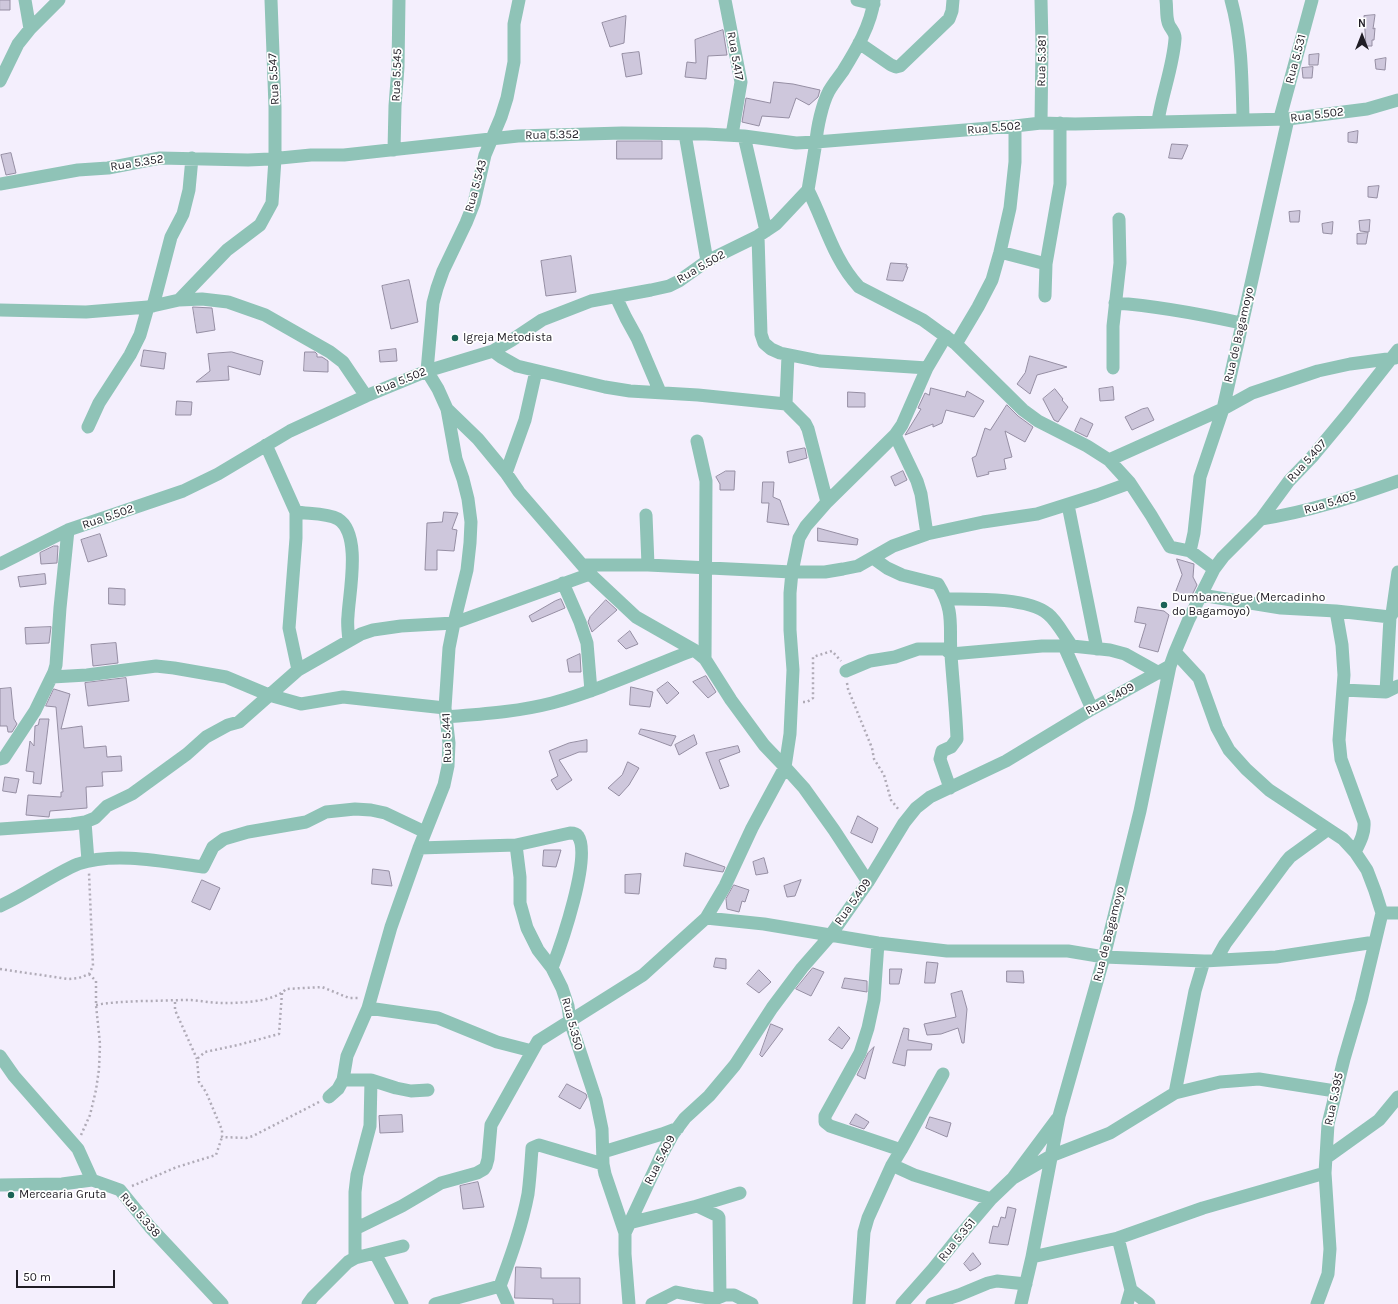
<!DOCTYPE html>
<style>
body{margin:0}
#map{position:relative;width:1398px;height:1304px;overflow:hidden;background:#f4effd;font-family:Karla,sans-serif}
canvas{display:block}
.north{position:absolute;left:1342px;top:16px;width:40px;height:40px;-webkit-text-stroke:3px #fff;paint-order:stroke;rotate:0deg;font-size:11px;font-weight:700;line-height:16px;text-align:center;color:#201d25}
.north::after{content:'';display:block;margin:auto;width:14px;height:18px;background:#201d25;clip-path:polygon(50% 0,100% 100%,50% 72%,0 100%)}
.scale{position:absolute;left:16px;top:1270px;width:99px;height:18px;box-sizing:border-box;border:2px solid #201d25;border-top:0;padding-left:5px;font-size:12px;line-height:14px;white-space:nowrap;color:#201d25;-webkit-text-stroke:3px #fff;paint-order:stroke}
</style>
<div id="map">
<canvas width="1398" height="1304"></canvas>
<div class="north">N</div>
<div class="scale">50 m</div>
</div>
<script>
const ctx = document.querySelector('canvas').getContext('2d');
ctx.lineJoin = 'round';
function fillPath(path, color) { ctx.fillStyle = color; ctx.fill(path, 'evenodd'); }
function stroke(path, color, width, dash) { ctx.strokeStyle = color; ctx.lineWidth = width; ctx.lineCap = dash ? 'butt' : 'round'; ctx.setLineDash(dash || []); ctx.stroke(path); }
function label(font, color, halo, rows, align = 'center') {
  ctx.font = font + ' Karla,sans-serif'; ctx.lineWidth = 3.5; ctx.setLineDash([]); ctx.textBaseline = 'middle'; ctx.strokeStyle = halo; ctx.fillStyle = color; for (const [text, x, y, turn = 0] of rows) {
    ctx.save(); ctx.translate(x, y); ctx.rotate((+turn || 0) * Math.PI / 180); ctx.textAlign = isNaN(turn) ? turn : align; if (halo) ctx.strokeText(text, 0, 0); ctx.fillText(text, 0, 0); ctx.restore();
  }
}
const building = new Path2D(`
 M 0,0 L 10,0 L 10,10 L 0,10 Z
 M 1375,15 L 1373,29 L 1375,28 L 1374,40 L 1372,40 L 1372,46 L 1366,46 L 1364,16 Z
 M 626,16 L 624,43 L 610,47 L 602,23 Z
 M 723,30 L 727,55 L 708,56 L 706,79 L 685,77 L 687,62 L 696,63 L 695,40 Z
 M 639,52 L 642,74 L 626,77 L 622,54 Z
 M 1319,54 L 1318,65 L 1309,65 L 1309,55 Z
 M 1386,58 L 1385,70 L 1376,69 L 1375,60 Z
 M 1313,67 L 1312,78 L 1303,78 L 1302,68 Z
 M 774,82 L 793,84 L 820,90 L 818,97 L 809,105 L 796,98 L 789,118 L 762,116 L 759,126 L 742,122 L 746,98 L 770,103 Z
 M 1358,131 L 1357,143 L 1348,142 L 1348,133 Z
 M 617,141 L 662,141 L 662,159 L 617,159 Z
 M 1172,144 L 1188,145 L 1182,159 L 1169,158 Z
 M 11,153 L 16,173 L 6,175 L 1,155 Z
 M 1379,186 L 1377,198 L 1368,197 L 1368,187 Z
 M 1300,211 L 1299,222 L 1290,222 L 1289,212 Z
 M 1370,220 L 1369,232 L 1360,231 L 1359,221 Z
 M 1333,222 L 1332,234 L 1323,233 L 1322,224 Z
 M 1368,233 L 1366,244 L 1357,244 L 1357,234 Z
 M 571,256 L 576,292 L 546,296 L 541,261 Z
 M 891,263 L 907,264 L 906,267 L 908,267 L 903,281 L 887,280 Z
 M 409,280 L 418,322 L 391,329 L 382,286 Z
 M 193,307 L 212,308 L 215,330 L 197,333 Z
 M 396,349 L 397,361 L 380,362 L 379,351 Z
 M 144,350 L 166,353 L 164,369 L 141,366 Z
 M 232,352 L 263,361 L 260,375 L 228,366 L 229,380 L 196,382 L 210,371 L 208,354 Z
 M 305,352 L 315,352 L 317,354 L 317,357 L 322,357 L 328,361 L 328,372 L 304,371 Z
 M 1030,356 L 1067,367 L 1037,375 L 1030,394 L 1017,384 L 1025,373 Z
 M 1113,387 L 1114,400 L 1100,401 L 1099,389 Z
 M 931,388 L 965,397 L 967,391 L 984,401 L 974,417 L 946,410 L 942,423 L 933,427 L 933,424 L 905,435 L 921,409 L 918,408 L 925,393 L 929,395 Z
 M 1055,389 L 1063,399 L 1062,400 L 1068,407 L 1058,422 L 1054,420 L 1043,399 Z
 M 848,392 L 865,393 L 865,407 L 848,407 Z
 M 177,401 L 192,402 L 191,415 L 176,415 Z
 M 1007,405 L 1018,416 L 1033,427 L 1025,442 L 1005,431 L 1012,457 L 1004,459 L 1006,469 L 988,472 L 989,474 L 977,477 L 972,458 L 976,456 L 985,428 L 990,430 Z
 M 1148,408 L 1154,420 L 1132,430 L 1125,417 L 1142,409 Z
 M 1081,418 L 1093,424 L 1087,437 L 1075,431 Z
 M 804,448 L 805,448 L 807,458 L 789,463 L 787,452 Z
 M 726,471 L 735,471 L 734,490 L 720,490 L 720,484 L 716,477 Z
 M 903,471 L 907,480 L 895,486 L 891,477 Z
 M 763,482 L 774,482 L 773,497 L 780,500 L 789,525 L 767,522 L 769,503 L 762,503 Z
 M 444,512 L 458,513 L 452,529 L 457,530 L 454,551 L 437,550 L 437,570 L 425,570 L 427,523 L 442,522 Z
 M 818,528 L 858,539 L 857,545 L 818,541 Z
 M 100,534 L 107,556 L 88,562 L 81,540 Z
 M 54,546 L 58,546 L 57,563 L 41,564 L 40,553 Z
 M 1177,559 L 1194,564 L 1193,577 L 1197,585 L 1190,599 L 1175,593 L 1182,575 Z
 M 45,574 L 46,584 L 20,587 L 18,577 Z
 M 109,588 L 125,589 L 125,605 L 109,604 Z
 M 561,599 L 565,608 L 532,622 L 529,616 L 555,601 Z
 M 606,600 L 617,610 L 592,632 L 588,622 L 590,617 Z
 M 1138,607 L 1164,611 L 1169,615 L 1158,652 L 1139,647 L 1146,624 L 1135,622 Z
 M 51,627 L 49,643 L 26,644 L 25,628 Z
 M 630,631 L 638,644 L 626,649 L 618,641 Z
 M 116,643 L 118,663 L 93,666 L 91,645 Z
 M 580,654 L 581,672 L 569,672 L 567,660 Z
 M 706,676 L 716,692 L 708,698 L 693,682 Z
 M 126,678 L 129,701 L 88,706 L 85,683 Z
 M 668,682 L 679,693 L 667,704 L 657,690 Z
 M 631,687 L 653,692 L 650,707 L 630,705 Z
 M 11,688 L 14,719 L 17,724 L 12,732 L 8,732 L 7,726 L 0,726 L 0,689 Z
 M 54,689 L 70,694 L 61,729 L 82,726 L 84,748 L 106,746 L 107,757 L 121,756 L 122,771 L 102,772 L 103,786 L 86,787 L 87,808 L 50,811 L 49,817 L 26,815 L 28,795 L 61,797 L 61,792 L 63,792 L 56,707 L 46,706 Z
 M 40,719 L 49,719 L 41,784 L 33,783 L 34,772 L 26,771 L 30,741 L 34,746 L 35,726 L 38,725 Z
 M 641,729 L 676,736 L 671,746 L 639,734 Z
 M 694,735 L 697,744 L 679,755 L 675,745 Z
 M 587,740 L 587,752 L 579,752 L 559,760 L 572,780 L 557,790 L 551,780 L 558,776 L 549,751 L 569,743 Z
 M 738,746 L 740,752 L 719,760 L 729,786 L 720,789 L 706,753 Z
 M 628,762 L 639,768 L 629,785 L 619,796 L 608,788 L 622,775 Z
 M 5,777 L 19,779 L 16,793 L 3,791 Z
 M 858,816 L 878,828 L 872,843 L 851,833 Z
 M 544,850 L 561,850 L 556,867 L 543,866 Z
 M 686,853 L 725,867 L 723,872 L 684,866 Z
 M 764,858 L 768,873 L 756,875 L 753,862 Z
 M 373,869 L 389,871 L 392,886 L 372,884 Z
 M 641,874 L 639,894 L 625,893 L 625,875 Z
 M 202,880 L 220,888 L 210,910 L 192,902 Z
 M 801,880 L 795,896 L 787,897 L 784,886 Z
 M 734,885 L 749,890 L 745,902 L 742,901 L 739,912 L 727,909 L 726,899 Z
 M 716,958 L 726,959 L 726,969 L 714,967 Z
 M 927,962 L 938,963 L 935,983 L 925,983 Z
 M 813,968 L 824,972 L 811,996 L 796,989 Z
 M 890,969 L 902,969 L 899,984 L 890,984 Z
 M 759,970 L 771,982 L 759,993 L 747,984 Z
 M 1007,971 L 1023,971 L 1024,983 L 1007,982 Z
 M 845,978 L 867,981 L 867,992 L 842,988 Z
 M 962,991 L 967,1009 L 964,1043 L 962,1043 L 958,1028 L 941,1034 L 927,1035 L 924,1024 L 956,1017 L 951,994 Z
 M 771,1024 L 783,1029 L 762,1057 L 760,1055 Z
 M 839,1027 L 850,1038 L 842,1049 L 829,1040 Z
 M 904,1028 L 909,1029 L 908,1040 L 932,1044 L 931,1050 L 907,1050 L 905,1066 L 893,1063 Z
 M 874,1047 L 865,1079 L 857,1075 L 868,1053 Z
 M 567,1084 L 586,1094 L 587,1097 L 580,1109 L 559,1097 Z
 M 856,1114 L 869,1122 L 864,1129 L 850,1124 Z
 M 402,1115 L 403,1132 L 380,1133 L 379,1116 Z
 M 930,1117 L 951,1123 L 947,1137 L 926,1128 Z
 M 478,1182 L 484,1207 L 463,1209 L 460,1186 Z
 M 1008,1207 L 1016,1209 L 1008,1245 L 989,1243 L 993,1226 L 998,1227 L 1001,1217 L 1005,1218 Z
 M 973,1253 L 981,1264 L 976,1268 L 970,1271 L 964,1264 Z
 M 516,1267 L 541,1268 L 541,1278 L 580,1278 L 580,1304 L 553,1304 L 553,1299 L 515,1298 Z`);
fillPath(building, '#cec7dc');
stroke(building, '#958ea3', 1);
stroke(new Path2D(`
 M 847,683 L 848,689 L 872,748 L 874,759 L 884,775 L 891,800 L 899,810
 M 803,702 L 807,702 L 813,698 L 813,657 L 832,651 L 841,661
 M 0,969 L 68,979 L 79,978 L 89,974 L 93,966 L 89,873
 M 282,993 L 279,1034 L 238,1045 L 205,1052 L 197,1059 L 199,1082 L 206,1092 L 222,1130 L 222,1137 L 246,1138 L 253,1136 L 319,1102
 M 175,1002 L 175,1010 L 197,1059
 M 96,1005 C 111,1002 126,1002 142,1001 C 158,1001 175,1000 191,1000 C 202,1001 213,1003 224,1003 C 241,1003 274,1002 286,989 L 322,987 L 349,998 L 359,998
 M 81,1135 L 90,1115 L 96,1090 L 99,1069 L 100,1044 L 96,1005 L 96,981 L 89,974
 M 132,1186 L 177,1167 L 216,1155 L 222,1137`), '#b0abb7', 2.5, [2, 3]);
stroke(new Path2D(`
 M 25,0 L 30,29
 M 519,0 L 514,24 L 514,62 L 507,98 L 501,117 L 485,155 L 474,203 L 466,223 L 443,271 L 437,288 L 433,303 L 427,371 L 438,389 L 447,409 L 478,439 L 506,473 L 519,492 L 590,574 L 636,617 L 694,650 L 705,659 L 731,700 L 764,745 L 785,767 L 804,788 L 834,830 L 868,882
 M 725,0 L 741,82 L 732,135
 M 857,0 L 874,4
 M 1231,0 C 1242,39 1242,79 1243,119
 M 859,43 L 891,65 L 896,67 L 900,66 L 949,19 L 952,11 L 953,0
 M 0,81 L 18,44 L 30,29 L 59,0
 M 1280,118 L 1312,0
 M 1158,121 C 1162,94 1173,67 1175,39 C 1176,32 1169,28 1168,22 C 1166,15 1167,7 1166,0
 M 1041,123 L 1042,44 L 1041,0
 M 685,134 L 707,261
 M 744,136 L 766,231
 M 394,150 L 395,106 L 398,67 L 399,0
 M 0,184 L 78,170 L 108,168 L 160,158 L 248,160 L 270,159 L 311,155 L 344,155 L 518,136 L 622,133 L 706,134 L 744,136 L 796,143 L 816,142 C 817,128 822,104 829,91 C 833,84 838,78 843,71 C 856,50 871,25 874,0
 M 808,190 C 825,223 833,259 859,287 L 923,320 L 956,344 L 1023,410 L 1038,421 L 1087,446 L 1109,460 L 1130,483 L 1151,515 L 1170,547 L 1190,551 L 1214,569
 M 758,236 L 761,334 L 764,343 L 771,349 L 780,353 L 820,361 L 927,368
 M 1000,252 L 1046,264
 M 1045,296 L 1046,264 L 1060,184 L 1060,123
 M 616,297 L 626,318 L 637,338 L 660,392
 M 179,300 L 227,250 L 260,225 L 272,203 L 275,159 L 275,107 L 271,0
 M 1115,303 C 1158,306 1200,314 1241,323
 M 153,306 L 171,237 L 183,214 L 189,190 L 192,158
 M 0,310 L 86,312 L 148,307 L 179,300 L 202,299 L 228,302 L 265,315 L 330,352 L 343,362 L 366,396
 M 956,344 L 978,307 L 992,280 L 1000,252 L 1010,208 L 1015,162 L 1015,126
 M 493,351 L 501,357 L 517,366 L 605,387 L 630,391 L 698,395 L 786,404 L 805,423 L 808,429 L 827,502
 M 1113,368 L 1113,326 L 1120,263 L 1119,219
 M 786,404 L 788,355
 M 88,427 L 99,403 L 130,355 L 140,335 L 148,307
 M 895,435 L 917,481 L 921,494 L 927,534
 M 697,441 L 706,481 L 705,659
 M 266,445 L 296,512 L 296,538 L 289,628 L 298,670
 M 1109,460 L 1223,409 L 1252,393 L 1318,371 L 1350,364 L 1395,358
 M 506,473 L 525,420 L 536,371
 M 1068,505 L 1097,649
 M 296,512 C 309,514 327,513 338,519 C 362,534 349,593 348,616 C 347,624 348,632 349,640
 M 646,515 L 648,565
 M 1261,519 C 1308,512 1353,497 1398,481
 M 1190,551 L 1194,533 L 1200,477 L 1223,409 L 1288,119
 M 873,558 L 887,568 L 902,575 L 938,584 C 955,612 949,625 951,655 C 953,683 956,711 957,739 L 951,747 L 942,751 L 940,759 L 950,788
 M 0,564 L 68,530 L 183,491 L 218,474 L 290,431 L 366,396 L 427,371 L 493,351 L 512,340 L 542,320 L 591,301 L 651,290 L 669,286 L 679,281 L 707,261 L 758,236 L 776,224 L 808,190 L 816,142 L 1015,126 L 1041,123 L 1075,124 L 1288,119 L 1367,109 L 1398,100
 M 584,565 L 648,565 L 792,572 L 825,572 L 843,569 L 858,566 L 893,546 L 927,534 L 983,522 L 1037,514 L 1097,495 L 1130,483
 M 563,583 L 580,622 L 587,643 L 591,691
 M 1201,595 L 1281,608 L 1336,611 L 1390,617
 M 947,599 C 973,599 1028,597 1048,614 C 1057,621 1065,637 1072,646
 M 1336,611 L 1342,645 L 1344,675 L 1339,740 L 1341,759 L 1364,822 C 1365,833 1360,842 1355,852
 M 1064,646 L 1092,709
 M 1175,652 L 1199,678 L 1217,728 L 1229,750 L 1246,769 L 1269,790 L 1343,839 L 1355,852 L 1367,870 L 1375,891 L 1382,913 L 1361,1001 L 1344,1059 L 1328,1124 L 1325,1173 L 1330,1249 L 1328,1274 L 1317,1304
 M 846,671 L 870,661 L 895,657 L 918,649 L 945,649 L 951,654 L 1042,646 L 1072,646 L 1110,650 L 1125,654 L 1159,673
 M 52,677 L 87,675 L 156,666 L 174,668 L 226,677 L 269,695 L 301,704 L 343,697 L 445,708
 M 1343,690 L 1386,692 L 1398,686
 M 1386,692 L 1390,617 L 1392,614 L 1398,572
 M 446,717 C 482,714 517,712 552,703 C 600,690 647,668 694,650
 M 0,759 L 4,758 L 35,711 L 54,672 L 56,665 L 60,608 L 68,530
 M 85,822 L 88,861
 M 0,829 L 72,824 L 85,822 L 95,818 L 107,806 L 132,794 L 187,754 L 206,737 L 228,725 L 239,722 L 298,670 L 361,634 L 373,630 L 401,626 L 454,623 L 590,574
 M 516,845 L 570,833 C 573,833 576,833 578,836 C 592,856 561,945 552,968
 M 419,848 L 516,845 L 520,877 L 520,903 L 527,928 L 538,950 L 552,968 L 562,988 L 568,1006 L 570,1021 L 596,1100 L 602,1129 L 603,1164 L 605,1174 L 625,1233 L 625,1254 L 629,1304
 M 0,906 C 27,894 52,875 78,864 C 114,851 166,862 203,867 L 213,847 L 224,839 L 248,832 L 306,822 L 326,812 L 355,809 L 371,810 L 385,813 L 425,832
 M 1382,913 L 1398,913
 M 706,918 L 764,924 L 878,943 L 947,951 L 1068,951 L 1104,957 L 1204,961 L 1276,957 L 1375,942
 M 878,943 L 874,1000 L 868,1028 L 860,1053 L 825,1116 L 825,1122 L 830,1126 L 901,1150
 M 1216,960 L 1225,944 L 1285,863 L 1290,857 L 1327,830
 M 368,1008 L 438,1018 L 497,1042 L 532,1051
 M 0,1056 L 14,1076 L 78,1149 L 92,1180 L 120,1190 L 150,1227 L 222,1304
 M 343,1080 L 371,1080 L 396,1088 L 411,1091 L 428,1090
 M 1175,1093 L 1195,991 L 1204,961
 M 329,1097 L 338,1089 L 343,1080 L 347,1056 L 368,1008 L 391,927 L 419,848 L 444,785 L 448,766 L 449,743 L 445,708 L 449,648 L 454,623 L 467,570 L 470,543 L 471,522 L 468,499 L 463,479 L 456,459 L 447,409
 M 603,1152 L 662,1134 L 678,1128
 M 1326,1158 L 1379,1120 L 1398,1097
 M 892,1165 L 914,1175 L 991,1199
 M 1013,1178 L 1051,1156 L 1110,1133 L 1175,1093 L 1220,1082 L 1259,1079 L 1335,1091
 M 0,1185 L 62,1184 L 92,1180
 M 697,1206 L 718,1216 L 719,1218 L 720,1297
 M 629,1223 L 697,1206 L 740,1193
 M 355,1229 L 402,1206 L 441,1183 L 477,1173 L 484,1169 L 486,1166 L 488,1159 L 491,1125 L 538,1041 L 643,975 L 706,918 L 725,886 L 752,828 L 785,767 L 790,734 L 793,670 L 790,630 L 790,593 L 792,572 L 799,538 L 806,526 L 827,502 L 895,435 L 902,425 L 927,368 L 946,336
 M 625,1233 L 662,1154 L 673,1134 L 685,1118 L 709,1096 L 735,1065 L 772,1008 L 802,968 L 830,936 L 868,882 L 904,823 L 916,808 L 930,797 L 1006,761 L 1092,709 L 1170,666
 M 1118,1238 L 1131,1290 L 1127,1304
 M 375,1253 L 402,1304
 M 1032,1257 L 1118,1238 L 1203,1208 L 1325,1173
 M 355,1258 L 355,1192 L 357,1175 L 370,1126 L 371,1080
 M 1131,1290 L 1149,1304
 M 308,1304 L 313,1297 L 348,1262 L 355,1258 L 403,1246
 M 435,1304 L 500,1286
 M 508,1304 L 500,1286 C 511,1256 522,1226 528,1194 C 530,1179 531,1163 532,1148 L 539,1145 L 603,1164
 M 652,1304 L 676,1292 L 696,1296 L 715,1299 L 725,1295 L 734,1295 L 752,1304
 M 859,1304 L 864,1232 L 868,1218 L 892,1165 L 901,1150 L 943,1074
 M 902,1304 L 933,1269 L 957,1239 L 991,1199 L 1013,1178 L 1057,1119
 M 932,1304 L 959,1295 L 988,1283 L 997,1281 L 1026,1284
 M 1021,1304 L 1032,1257 L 1059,1116 L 1104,957 L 1140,811 L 1170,666 L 1175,652 L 1189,619 L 1214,569 L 1223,557 L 1261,519 L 1289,481 L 1312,457 L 1346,416 L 1398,350`), '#8fc3b7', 13);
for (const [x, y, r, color] of [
 [455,338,4,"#1b6356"],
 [1164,605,4,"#1b6356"],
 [11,1195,4,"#1b6356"]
]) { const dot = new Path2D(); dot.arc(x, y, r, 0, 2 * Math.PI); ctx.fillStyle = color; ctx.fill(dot); stroke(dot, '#fff', 1.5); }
label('12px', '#201d25', '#fff', [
 ["Rua 5.417",735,56,80],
 ["Rua 5.531",1296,59,-75],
 ["Rua 5.381",1042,61,-89],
 ["Rua 5.545",397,75,-88],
 ["Rua 5.547",274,79,-93],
 ["Rua 5.502",1317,115,-7],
 ["Rua 5.502",994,128,-5],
 ["Rua 5.352",552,135,-1],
 ["Rua 5.352",137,163,-9],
 ["Rua 5.543",476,186,-75],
 ["Rua 5.502",701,267,-30],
 ["Rua de Bagamoyo",1239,335,-77],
 ["Rua 5.502",401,381,-22],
 ["Rua 5.407",1307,461,-48],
 ["Rua 5.405",1330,503,-16],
 ["Rua 5.502",108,517,-19],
 ["Rua 5.409",1110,699,-29],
 ["Rua 5.441",447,738,-92],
 ["Rua 5.409",853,902,-55],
 ["Rua de Bagamoyo",1109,934,-76],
 ["Rua 5.350",572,1024,75],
 ["Rua 5.395",1334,1099,-78],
 ["Rua 5.409",660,1160,-63],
 ["Rua 5.338",140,1215,49],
 ["Rua 5.351",957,1240,-51]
]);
label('12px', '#201d25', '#fff', [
 ["Igreja Metodista",463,338],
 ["Dumbanengue (Mercadinho",1172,598],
 ["do Bagamoyo)",1172,612],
 ["Mercearia Gruta",19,1195]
], 'left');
</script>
